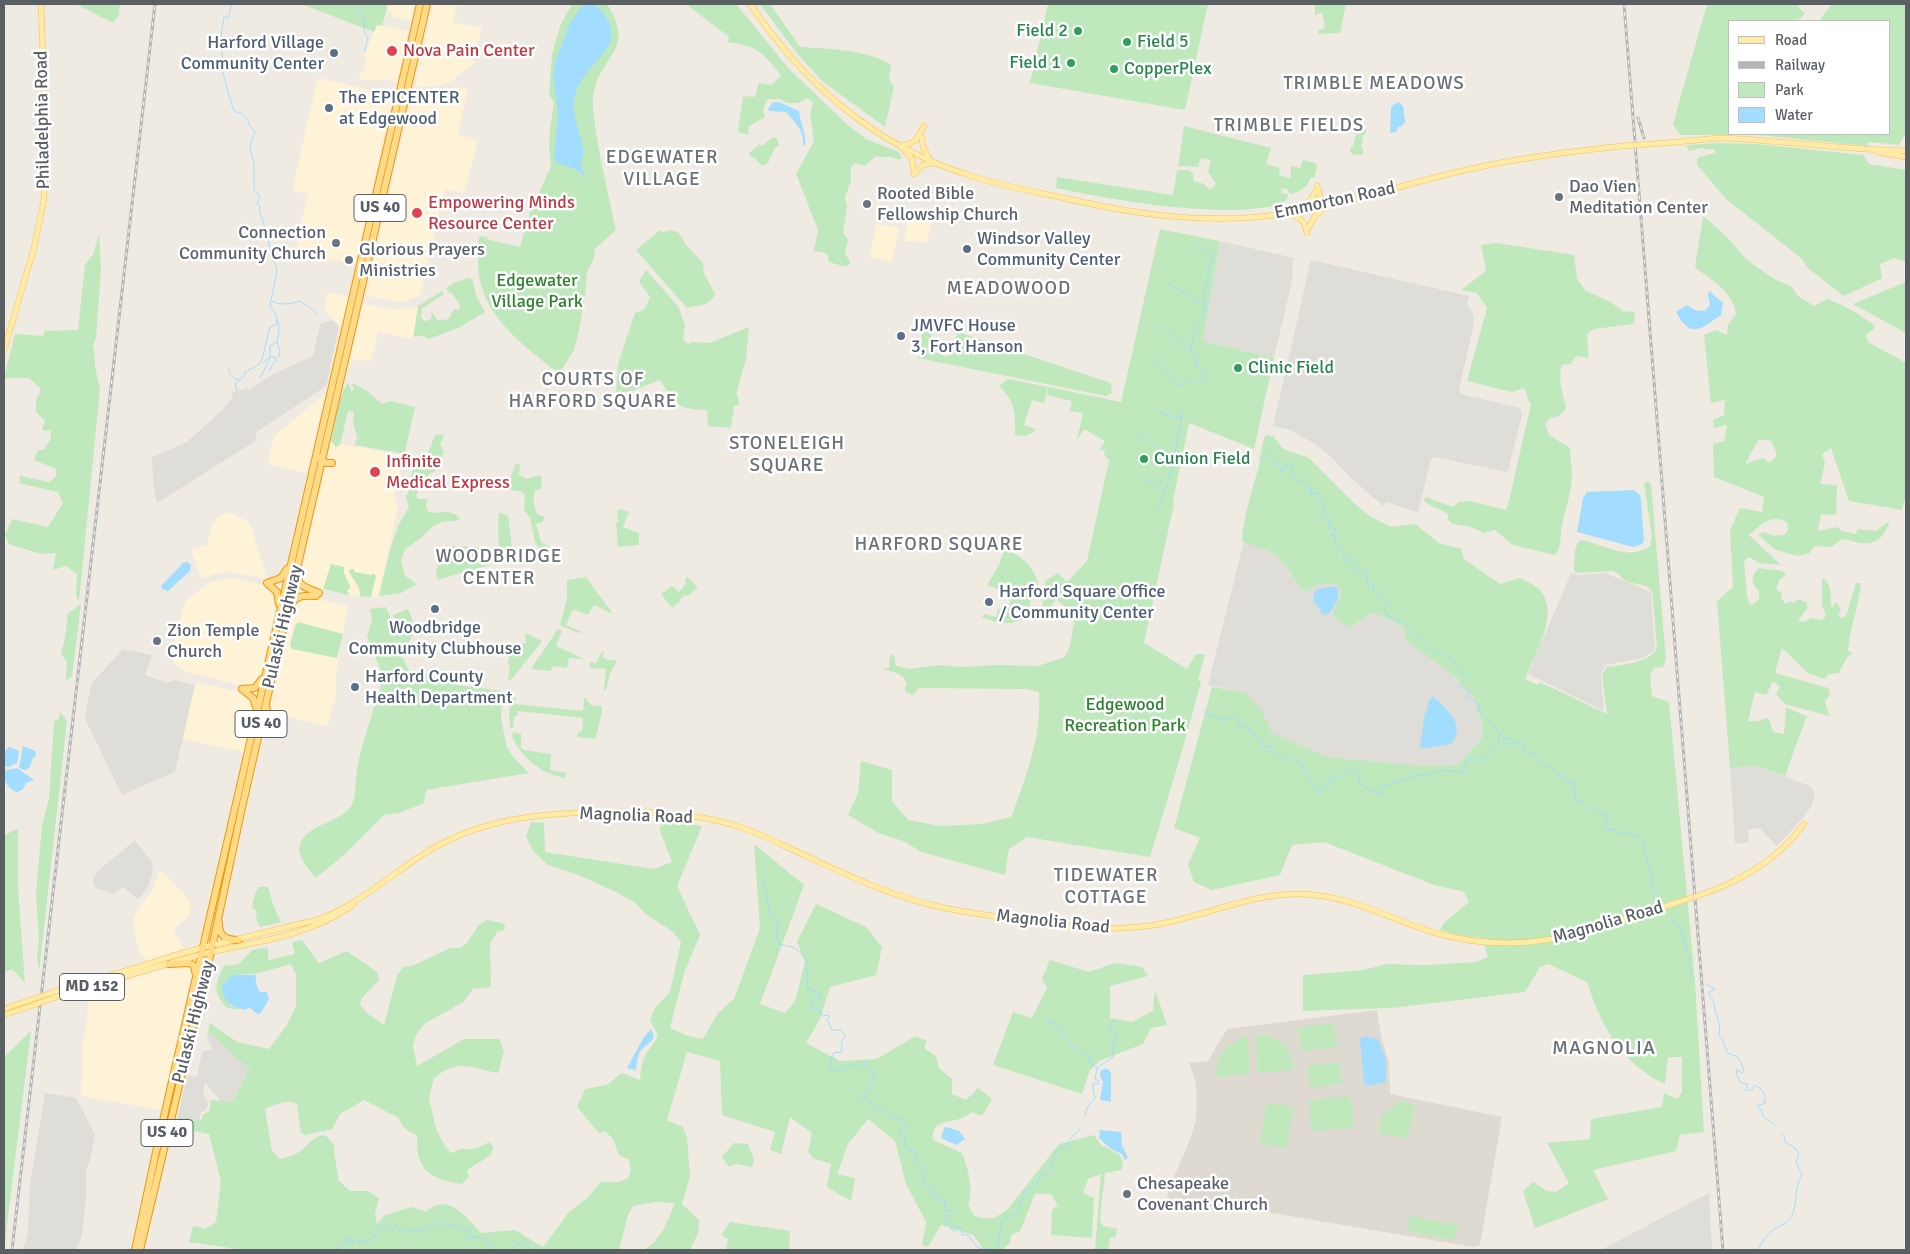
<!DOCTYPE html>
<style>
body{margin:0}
#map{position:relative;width:1910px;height:1254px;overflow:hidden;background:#efebe2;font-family:Signika,sans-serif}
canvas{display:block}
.frame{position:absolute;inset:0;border:5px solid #5a5f64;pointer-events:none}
.legend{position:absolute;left:1728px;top:20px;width:162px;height:115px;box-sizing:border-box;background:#fff;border:1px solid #bdbfc1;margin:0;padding:6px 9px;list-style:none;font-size:15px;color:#5a5f64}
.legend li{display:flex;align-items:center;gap:10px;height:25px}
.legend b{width:25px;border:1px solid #bdbfc1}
</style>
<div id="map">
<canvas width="1910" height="1254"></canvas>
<div class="frame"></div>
<ul class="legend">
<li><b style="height:6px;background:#ffeba7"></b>Road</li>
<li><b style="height:6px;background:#b4b5b5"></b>Railway</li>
<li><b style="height:14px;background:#bfe8bc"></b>Park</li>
<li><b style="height:14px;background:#a2dcff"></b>Water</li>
</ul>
</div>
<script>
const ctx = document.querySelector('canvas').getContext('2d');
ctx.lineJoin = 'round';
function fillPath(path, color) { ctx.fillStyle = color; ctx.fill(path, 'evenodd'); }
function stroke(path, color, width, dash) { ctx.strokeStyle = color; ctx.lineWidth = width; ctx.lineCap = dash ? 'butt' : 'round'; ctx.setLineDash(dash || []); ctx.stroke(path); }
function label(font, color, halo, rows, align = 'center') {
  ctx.font = font + ' Signika,sans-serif'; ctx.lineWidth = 5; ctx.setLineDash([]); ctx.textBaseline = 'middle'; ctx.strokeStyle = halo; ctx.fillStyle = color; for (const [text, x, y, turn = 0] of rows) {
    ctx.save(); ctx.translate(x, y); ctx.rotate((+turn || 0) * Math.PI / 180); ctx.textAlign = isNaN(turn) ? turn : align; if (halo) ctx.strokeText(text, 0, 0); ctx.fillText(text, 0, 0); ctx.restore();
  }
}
fillPath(new Path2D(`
 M 388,4 L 414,4 L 410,21 L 393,17 L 387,9 Z
 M 433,4 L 457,4 L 453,22 L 482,28 L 473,59 L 476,62 L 453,80 L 443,85 L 426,87 L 415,86 Z
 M 377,25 L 409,31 L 397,82 L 385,80 L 359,80 L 367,59 L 363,58 Z
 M 318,78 L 371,90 L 394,92 L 355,265 L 295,251 L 308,194 L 292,190 Z
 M 459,87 L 468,88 L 458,134 L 478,140 L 464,193 L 445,189 L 420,295 L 406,301 L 399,302 L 368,296 L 366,294 L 412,96 L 435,97 Z
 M 909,213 L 932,218 L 927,242 L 904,241 Z
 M 876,224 L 899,228 L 892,262 L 870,257 Z
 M 327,292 L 349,297 L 342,326 L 338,325 L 324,310 Z
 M 363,304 L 396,310 L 417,307 L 418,309 L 413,339 L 378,332 L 371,362 L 359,359 L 349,362 Z
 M 325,394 L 306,473 L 271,465 L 268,461 L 274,436 Z
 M 331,442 L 404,456 L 394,495 L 398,507 L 378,597 L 349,595 L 311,586 L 306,584 L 303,578 L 303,567 Z
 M 232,513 L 247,521 L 252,529 L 267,579 L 229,572 L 214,574 L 202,579 L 191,551 L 209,544 L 208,538 L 212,525 L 222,514 Z
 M 232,578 L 268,586 L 274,592 L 277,599 L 260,679 L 255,685 L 247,687 L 183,671 L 175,664 L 173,658 L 173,648 L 182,612 L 187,600 L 207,584 L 218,580 Z
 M 306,597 L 348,606 L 336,672 L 336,693 L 328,726 L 273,714 L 270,710 L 295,604 L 297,601 Z
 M 195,683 L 243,692 L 251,697 L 254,706 L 244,752 L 183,739 Z
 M 159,872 L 162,872 L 190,901 L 190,914 L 173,931 L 184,948 L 147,961 L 140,954 L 134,930 L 134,918 L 138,909 L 153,889 Z
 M 184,964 L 191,966 L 192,971 L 161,1110 L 81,1096 L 83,1047 L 90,991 Z`), '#fff3d7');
fillPath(new Path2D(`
 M 1220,241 L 1294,258 L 1292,269 L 1293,276 L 1274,358 L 1203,341 Z
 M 1311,260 L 1469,296 L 1467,304 L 1473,314 L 1474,323 L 1459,390 L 1461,394 L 1465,395 L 1520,408 L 1522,415 L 1510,463 L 1510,467 L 1507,472 L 1434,457 L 1431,459 L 1418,512 L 1386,502 L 1383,506 L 1351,478 L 1330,456 L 1315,444 L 1290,430 L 1273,426 Z
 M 332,320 L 339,326 L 326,386 L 255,433 L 257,440 L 157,503 L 153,482 L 152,457 L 187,442 L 222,410 L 232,398 L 233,392 L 248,388 L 249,390 L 271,375 L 313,356 L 320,324 Z
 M 1244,541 L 1271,552 L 1281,560 L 1299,587 L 1310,588 L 1318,584 L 1335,584 L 1341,590 L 1340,597 L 1333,612 L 1350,627 L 1372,613 L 1378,614 L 1404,628 L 1405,640 L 1449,672 L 1474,697 L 1476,709 L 1482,721 L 1483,737 L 1458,765 L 1422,766 L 1328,757 L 1272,733 L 1262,714 L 1244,692 L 1208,685 Z
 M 1571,573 L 1579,575 L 1605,573 L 1651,592 L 1655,650 L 1642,658 L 1605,665 L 1601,675 L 1604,711 L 1528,674 Z
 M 123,649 L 152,655 L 145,675 L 167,683 L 174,680 L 195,685 L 175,772 L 122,795 L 85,719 L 91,684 Z
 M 1757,766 L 1810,786 L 1815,795 L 1811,807 L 1800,821 L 1777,846 L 1760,828 L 1748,830 L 1749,842 L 1735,844 L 1730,768 Z
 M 135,840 L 151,861 L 153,869 L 149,885 L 142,895 L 138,899 L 123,887 L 113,894 L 96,888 L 93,883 L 94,877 L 98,871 Z
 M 208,1033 L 216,1036 L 227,1050 L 242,1061 L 249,1069 L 232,1102 L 221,1101 L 205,1083 L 203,1094 L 208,1104 L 206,1110 L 201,1112 L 199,1121 L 178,1116 L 187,1075 L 197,1077 L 202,1052 L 212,1049 L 207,1038 Z
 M 45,1093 L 76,1098 L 95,1134 L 91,1157 L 86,1171 L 86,1196 L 82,1235 L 76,1250 L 23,1250 L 28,1233 L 30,1185 Z
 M 1709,1193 L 1712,1250 L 1601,1250 Z`), '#dfddd7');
fillPath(new Path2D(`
 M 1377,1010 L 1381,1036 L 1389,1063 L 1390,1094 L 1502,1117 L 1480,1245 L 1473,1247 L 1266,1212 L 1173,1208 L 1170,1206 L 1167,1198 L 1169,1188 L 1190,1140 L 1196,1120 L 1197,1093 L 1195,1080 L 1189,1063 L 1208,1061 L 1227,1029 Z`), '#dedad1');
fillPath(new Path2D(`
 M 76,4 L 120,4 L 119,15 L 113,23 Z
 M 301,4 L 388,4 L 382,26 L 377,25 L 374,32 Z
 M 572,4 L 607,4 C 638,52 597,56 593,98 C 592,109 595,121 596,132 C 601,165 609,197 616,230 L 595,249 L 594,258 L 587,272 L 585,295 L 579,331 L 574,350 L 561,371 L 557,372 C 518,341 477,312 478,258 C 478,251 477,241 480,236 L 489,238 L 485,239 L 520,247 L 529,216 L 551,166 L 549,146 L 550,129 L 554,103 L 549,94 L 552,55 L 560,26 Z
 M 686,4 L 736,4 L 789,69 L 850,127 L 866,139 L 899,152 L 902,159 C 897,160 896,158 891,157 C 885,156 882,158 876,156 L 865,166 L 855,163 L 851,167 L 851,181 L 845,197 L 847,206 L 843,233 L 848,240 L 845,255 L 849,259 L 850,264 L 846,267 L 829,262 L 827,253 L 814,251 L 818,230 L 796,174 L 814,141 L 810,115 L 813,102 L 807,98 L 799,103 L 787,103 L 780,99 L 768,99 L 763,110 L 765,117 L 748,127 L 749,135 L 738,132 L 743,96 L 755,97 L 759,83 L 772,85 L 781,75 C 761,51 759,47 728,42 L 729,37 Z
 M 760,4 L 770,4 L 800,47 C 828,49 867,49 891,65 L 889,79 L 894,87 L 885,127 L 822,81 L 796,52 Z
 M 1048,4 L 1208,4 L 1185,110 L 1030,83 Z
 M 1315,4 L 1346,4 L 1340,33 L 1319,34 L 1318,30 L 1325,28 L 1322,13 L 1315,15 Z
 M 1707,4 L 1796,4 L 1805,14 L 1797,21 L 1729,21 L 1729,134 L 1889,134 L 1889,21 L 1820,21 L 1820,20 L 1832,4 L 1906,4 L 1906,137 L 1904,136 L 1899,145 L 1869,142 L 1867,146 L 1758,135 L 1680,135 L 1673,124 Z
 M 1184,126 L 1271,148 L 1266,164 L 1280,168 L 1279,175 L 1289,178 L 1291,177 L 1291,166 L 1300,168 L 1303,160 L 1315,163 L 1317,166 L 1314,178 L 1311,177 C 1307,188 1300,192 1289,194 L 1288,189 L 1281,188 L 1282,193 L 1288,194 L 1288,197 L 1282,205 C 1266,207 1249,210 1232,210 C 1173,210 1114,200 1056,188 L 1057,177 L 1173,195 L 1177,170 L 1189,170 L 1193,174 L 1194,181 L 1204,184 L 1210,190 L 1216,184 L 1208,172 L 1211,160 L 1201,158 L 1198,167 L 1178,166 Z
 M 1357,127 L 1365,128 L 1366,131 L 1365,135 L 1363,135 L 1361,148 L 1363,149 L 1363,153 L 1360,155 L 1352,154 L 1350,151 L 1351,147 L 1353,147 L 1356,134 L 1353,133 L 1354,129 Z
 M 773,137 L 777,139 L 779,146 L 776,146 L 768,163 L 762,166 L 755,158 L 750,156 L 749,153 L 760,144 L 762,146 Z
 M 1718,143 L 1756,144 L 1863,155 L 1869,164 L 1906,170 L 1906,262 L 1894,258 L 1880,264 L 1882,278 L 1844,296 L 1808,268 L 1801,258 L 1726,199 L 1697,165 L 1697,158 L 1715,153 L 1715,150 L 1701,148 L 1689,151 L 1686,145 Z
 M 1703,216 L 1725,235 L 1748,261 L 1776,280 L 1791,286 L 1798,296 L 1814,306 L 1827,299 C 1840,303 1864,316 1874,326 L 1873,330 L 1866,334 L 1868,342 L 1906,363 L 1906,495 L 1902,510 L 1849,501 L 1831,448 L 1822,454 L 1825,463 L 1820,484 L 1837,485 L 1836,515 L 1821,514 L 1818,531 L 1837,527 L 1842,531 L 1856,534 L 1858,529 L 1876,531 L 1889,521 C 1889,526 1887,528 1885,532 C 1873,550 1860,542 1842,539 L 1831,547 L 1814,546 L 1810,553 L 1797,556 L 1774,549 L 1758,534 L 1763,532 L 1773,536 L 1784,535 L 1788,530 L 1787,522 C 1770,514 1763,524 1749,535 L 1781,565 L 1759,563 L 1749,557 L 1744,561 L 1747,596 L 1750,605 C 1758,602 1760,599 1759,591 C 1751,583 1750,576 1759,568 L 1782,571 L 1786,575 L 1780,579 L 1776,589 L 1782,593 L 1781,598 L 1786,604 L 1790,601 L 1793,603 L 1799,599 L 1807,603 L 1807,609 L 1798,620 L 1803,622 L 1812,618 L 1822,620 L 1826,616 L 1822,605 L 1822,578 C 1834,585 1829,595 1832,608 L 1834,604 L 1837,603 L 1841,611 L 1838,614 L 1841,618 L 1846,616 L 1856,583 L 1861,583 C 1859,606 1850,627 1848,650 L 1852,654 L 1847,657 L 1839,673 L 1829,674 L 1824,679 L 1808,673 L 1782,648 L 1775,673 L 1828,688 L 1830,694 L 1825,701 L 1829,716 L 1785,704 L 1776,694 L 1780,687 L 1773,681 L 1766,695 L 1755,692 L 1748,721 L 1758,721 L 1766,718 L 1769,719 L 1773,732 L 1784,734 L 1786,707 L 1808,717 L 1806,718 L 1785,776 L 1757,766 L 1730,768 L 1717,601 L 1733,587 L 1730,530 L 1740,508 L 1762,512 L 1764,497 L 1714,477 L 1713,444 L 1724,441 L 1727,425 L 1714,428 L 1713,420 L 1724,415 L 1725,400 L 1711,403 L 1704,335 L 1716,330 L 1727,335 L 1728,325 L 1736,314 C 1733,291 1711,280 1695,267 ZM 1759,439 L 1771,441 L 1777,455 L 1770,463 L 1763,458 L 1745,464 Z
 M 1160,229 L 1220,241 L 1203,341 L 1274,358 L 1254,449 L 1189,423 L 1173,501 L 1174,502 L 1173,508 L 1144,643 L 1187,669 L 1196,654 L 1205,654 L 1198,680 L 1201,682 L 1182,751 L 1150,857 L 1027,837 L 1009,849 L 1005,875 L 921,852 L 906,842 L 878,833 L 848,815 L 858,793 L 861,761 L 892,770 L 892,801 L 908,820 L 940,826 L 982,824 L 1011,817 C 1026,778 1042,735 1039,692 L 1026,689 L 919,688 L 913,695 L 906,692 L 905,688 L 907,683 C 903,673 892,672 882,669 L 889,668 L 890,656 L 894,654 L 896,666 L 909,669 L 940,665 L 962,667 L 995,665 L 1038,666 L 1065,657 L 1070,646 L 1075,615 L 1056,599 L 1049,609 L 1046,606 L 1042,607 L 1046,587 L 1048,587 L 1045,585 L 1045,581 L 1058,573 L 1067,582 L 1087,561 L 1109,460 L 1104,455 L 1105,450 L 1100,450 L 1105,441 L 1084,429 L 1077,440 L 1083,413 L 1070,411 L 1072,401 L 1047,395 L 1049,387 L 1121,402 Z
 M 660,230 L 662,232 L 672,230 L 679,233 L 687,246 L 703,263 L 704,273 L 715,294 C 708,308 700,304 687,308 L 636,250 Z
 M 99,234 L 101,269 L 96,338 L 93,345 L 94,348 L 95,367 L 100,389 L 79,601 L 76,596 L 77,574 L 66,566 L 53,570 L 56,553 L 41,554 L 9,544 L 5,535 L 12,519 L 48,527 L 63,503 L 58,492 L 19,483 L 20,476 L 49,482 L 56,477 L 56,469 L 34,460 L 38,450 L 44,450 L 51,438 L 51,430 L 45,431 L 42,429 L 45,421 L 36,412 L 36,401 L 41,389 L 29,378 L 4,378 L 15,334 L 43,336 L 45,331 L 78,330 L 85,265 L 93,255 Z
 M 1497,243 L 1574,255 L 1577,279 L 1586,291 L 1612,303 L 1623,311 L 1634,312 L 1635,317 L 1633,324 L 1594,329 L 1588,333 L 1587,336 L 1589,358 L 1576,356 L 1571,364 L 1562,365 C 1557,378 1564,396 1566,409 L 1559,416 L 1550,418 L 1545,424 L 1549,435 L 1570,448 C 1570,457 1572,467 1572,475 C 1572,491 1565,510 1562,525 C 1560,535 1562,547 1555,555 L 1513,545 L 1495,530 L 1484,533 L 1471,527 L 1453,524 L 1447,519 L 1449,515 C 1442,508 1430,508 1424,500 L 1426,497 L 1453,507 L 1459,502 L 1470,501 L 1506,510 L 1509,501 L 1531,404 C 1526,399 1528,393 1524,388 L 1512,392 L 1467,381 L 1487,308 L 1477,293 L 1461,290 L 1486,271 L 1481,245 Z
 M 646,270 L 678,306 L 685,325 L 683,340 L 688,344 L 692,342 L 710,343 L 749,327 L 746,359 L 736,394 L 738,395 L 739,405 L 734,406 L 731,428 L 708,426 L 707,410 C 676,409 676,404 660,380 L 634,390 L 616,394 L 618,364 L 635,313 L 645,309 L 650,297 L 639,281 Z
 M 469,278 L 472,279 L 477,298 L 485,312 L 460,327 L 429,339 L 423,336 L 415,336 L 413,338 L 418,306 L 442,291 L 444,294 L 421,309 L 422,312 L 421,317 L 424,321 L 430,320 L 432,316 L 431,311 L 438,321 L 442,319 L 445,321 L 451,316 L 450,314 L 455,309 L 457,310 L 460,309 L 459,306 L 460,304 L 451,292 L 449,293 L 446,288 L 456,282 Z
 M 1906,282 L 1906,333 L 1853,304 Z
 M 930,324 L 933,324 L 932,333 L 927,349 L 948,357 L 958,332 L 1111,383 L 1112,393 L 1106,396 L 918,358 L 924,326 Z
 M 1008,379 L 1048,387 L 1044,403 L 1032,400 L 1024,425 L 1035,429 L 1034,432 L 1025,436 L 1015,435 C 1016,415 1015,400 999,386 Z
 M 348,383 L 352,392 L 354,388 L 351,386 L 353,383 L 367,391 L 382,404 L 391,401 L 415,407 L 405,452 L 401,453 L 355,445 L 356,439 L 359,438 L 357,437 L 353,422 L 354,412 L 348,411 L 340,445 L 336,447 L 331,441 C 335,421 337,399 348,383 Z
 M 444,434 L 440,445 L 444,451 L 434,472 L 422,479 L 416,496 L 418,499 L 428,499 L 426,505 L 428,512 C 440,515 447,507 460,518 L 459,520 L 442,522 L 433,526 L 421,538 L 405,549 L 401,560 L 405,576 L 417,584 L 401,593 L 379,596 L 390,550 L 398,526 L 409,507 L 406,497 L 413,482 L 411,476 L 414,468 L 418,468 L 426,459 L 435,435 Z
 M 1266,435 L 1273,436 L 1283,449 L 1309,458 L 1357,506 L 1373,518 L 1391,527 L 1415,524 L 1439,543 L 1461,549 L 1464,559 L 1500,584 L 1520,578 C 1526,581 1535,585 1540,590 C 1560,614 1535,654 1525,679 L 1538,685 L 1540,682 L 1607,714 L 1602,675 L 1607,667 C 1622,665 1650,663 1657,648 L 1652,591 C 1645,583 1636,585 1626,581 C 1621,578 1619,573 1614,571 L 1576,573 L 1574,571 L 1575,550 L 1578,542 L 1581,540 C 1605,544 1626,562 1650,546 L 1652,536 L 1644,484 L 1647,481 L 1649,481 L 1651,485 L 1666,660 L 1663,667 L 1654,668 L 1650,675 L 1652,696 L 1669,702 L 1695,982 L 1704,1132 L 1680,1135 L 1676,1151 L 1593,1170 L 1608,1199 L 1535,1228 L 1523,1191 L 1533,1182 L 1547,1191 L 1556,1192 L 1569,1183 L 1547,1143 L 1590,1139 L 1591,1119 L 1662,1107 L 1664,1093 L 1677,1099 L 1682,1092 L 1682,1057 L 1668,1057 L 1665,1084 C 1621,1063 1601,1026 1587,982 L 1548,964 L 1540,967 L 1525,992 L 1392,1008 L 1303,1011 L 1303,975 L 1364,970 L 1386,964 L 1427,965 L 1477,962 L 1488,957 L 1482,938 L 1458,935 L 1440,930 L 1444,923 L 1469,902 L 1464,892 L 1434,885 L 1324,842 L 1292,845 L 1280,875 L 1212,890 L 1194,882 L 1188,865 L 1200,838 L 1174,828 L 1212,687 L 1244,692 L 1260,708 L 1272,733 L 1328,757 L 1422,766 L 1458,765 L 1483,737 L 1482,721 L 1476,709 L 1474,697 L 1455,677 L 1405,640 L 1404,628 C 1395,623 1381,614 1372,613 L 1350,627 L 1335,619 L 1333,612 L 1340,597 L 1341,590 L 1335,584 L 1318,584 L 1306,592 C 1294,584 1291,571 1281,560 C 1271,548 1255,548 1242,541 C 1243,516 1253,489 1259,465 C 1261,455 1261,443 1266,435 Z
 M 516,463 L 520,464 L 519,475 L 527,479 L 540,475 L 542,479 L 541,489 L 535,490 C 533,498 533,508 538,515 L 543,516 L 545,518 L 542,522 L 536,524 L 541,542 L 551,548 L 550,552 L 547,554 L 538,547 L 535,542 L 530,518 L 524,509 L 525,495 L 522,492 L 506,489 Z
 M 620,509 L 629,512 L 623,527 L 639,533 L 639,545 L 618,547 L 616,523 L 618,522 L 617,511 Z
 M 499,512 L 508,516 L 513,556 L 499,555 L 498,526 Z
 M 451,546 L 480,547 L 490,565 L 437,580 L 436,573 L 441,553 Z
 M 1004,550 C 1024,555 1038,571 1039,591 L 1033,594 L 1029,607 L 1014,603 L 1013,606 L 1009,605 L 1011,598 L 998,594 L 998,592 L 1013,595 L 999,591 L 1002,587 L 1000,590 L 987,585 L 999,565 Z
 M 331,564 L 344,567 L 344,573 L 351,588 L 347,590 L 349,595 L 323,589 Z
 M 350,569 L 354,569 L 354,572 L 372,575 L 373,573 L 376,576 L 371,597 L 360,596 L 359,588 L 349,572 Z
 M 586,577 L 613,614 L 594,605 L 588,615 L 573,609 L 566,625 L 581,632 L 578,633 L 560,625 L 567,598 L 567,580 Z
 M 687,577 L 698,587 L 688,596 L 686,595 L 680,599 L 680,601 L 672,608 L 661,594 L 672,586 L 679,592 L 686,583 L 685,581 Z
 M 81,604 L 72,676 L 66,681 L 67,662 L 61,654 L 65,638 L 68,613 Z
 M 1009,606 L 1013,607 L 1012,614 L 1023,616 L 1029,615 C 1014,627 998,624 982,617 L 984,614 L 996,617 L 998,610 L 1001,610 L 998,609 L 998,608 L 1007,610 Z
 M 386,607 L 396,632 L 412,629 L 413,634 L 402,657 L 409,671 L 420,671 L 450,684 L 502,691 L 501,719 L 507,748 L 514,758 L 529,773 L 426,790 L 424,803 L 399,813 L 384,815 L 344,855 L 316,878 C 309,869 294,855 301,842 C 309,825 335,823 348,810 C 356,802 355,788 356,778 C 358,754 368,729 374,707 L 380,702 L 381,671 L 367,637 L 372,620 L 370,609 Z
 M 408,609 L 414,624 L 399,630 L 393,615 Z
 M 298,622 L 343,634 L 337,658 L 292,649 L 290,645 L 295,625 Z
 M 558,629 L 562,631 L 556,646 L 584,659 L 569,658 L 567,668 L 552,666 L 551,671 L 531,669 Z
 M 525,633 L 542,641 L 511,680 L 508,680 L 510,666 L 508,665 L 509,651 L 513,652 L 523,651 L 522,644 L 526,643 Z
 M 602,651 L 604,652 L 602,657 L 611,661 L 612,660 L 617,661 L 610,673 L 606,690 L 604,690 L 606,669 L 590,668 L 590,662 L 596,663 Z
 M 512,697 L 516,698 L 515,704 L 583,711 L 584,698 L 588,699 L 587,702 L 590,702 L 590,705 L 602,706 L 602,713 L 595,739 L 577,737 L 578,733 L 582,731 L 583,718 L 518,711 L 517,716 L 514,716 L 513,728 L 510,728 L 509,712 Z
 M 60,712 L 67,721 L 39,972 L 37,956 L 39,939 L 36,894 L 42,825 L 49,798 L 54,721 L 59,719 Z
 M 513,732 L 521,734 L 521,748 L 524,750 L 551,754 L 550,770 L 566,773 L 565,778 C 542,774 521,758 512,736 Z
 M 661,819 L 702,826 L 677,886 L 700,935 L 684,973 L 670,1028 L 688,1036 L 703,1039 L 718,1013 L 734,999 L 760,928 L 754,844 L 804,885 L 760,1004 L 785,1013 L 795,1002 L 805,962 L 797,942 L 816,904 L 866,927 L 882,947 L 876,975 L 830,987 L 820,1019 L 806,1043 L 840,1061 L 877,1059 L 915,1036 L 927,1041 L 924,1048 L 936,1056 L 939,1068 L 952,1079 L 952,1094 L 966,1100 L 978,1088 L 992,1099 L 982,1116 L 972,1112 C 969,1114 965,1117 962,1118 C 948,1124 931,1119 933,1140 L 962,1153 C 968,1168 974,1190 968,1205 L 974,1216 L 983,1218 L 994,1218 L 1007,1210 L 1059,1144 L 1094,1135 L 1101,1145 L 1120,1155 L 1123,1164 L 1121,1170 L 1105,1173 L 1100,1220 L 1103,1226 L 1117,1229 L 1116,1236 L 1110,1238 L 1108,1250 L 1095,1250 L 1101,1174 L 1088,1179 L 1083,1193 L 1094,1198 L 1092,1238 L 1051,1235 L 1052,1210 L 1058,1206 L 1051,1194 L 1035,1194 L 1020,1231 L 1011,1235 L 1010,1243 L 1002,1250 L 984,1250 L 973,1235 L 941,1225 L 928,1247 L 922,1245 L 926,1222 L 906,1184 L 895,1141 L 868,1119 L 848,1144 L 837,1174 L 855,1178 L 851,1201 L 827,1187 L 831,1164 L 813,1158 L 808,1152 L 812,1133 L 790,1117 L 781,1154 L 770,1150 L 775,1132 L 722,1115 L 720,1061 L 687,1052 L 667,1120 L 683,1127 L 687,1138 L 690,1176 L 682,1204 L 699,1220 L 698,1233 L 690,1250 L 644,1250 C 662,1239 667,1222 675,1203 L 655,1202 L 633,1206 L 628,1215 L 619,1250 L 244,1250 L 189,1242 L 193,1226 L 205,1229 L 216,1222 L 221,1181 L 209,1134 L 175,1127 L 178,1116 L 201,1121 L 203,1114 L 209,1112 L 211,1100 L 232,1102 L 249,1069 C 242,1061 234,1057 227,1049 C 219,1042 219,1037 208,1033 L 210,1023 L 237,1042 L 269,1049 L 287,1025 L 296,1006 L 296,974 L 291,964 L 255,974 L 232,975 L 230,1005 L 243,1010 L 227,1008 C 212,992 215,984 224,966 L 239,964 L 252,950 L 268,947 L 268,960 L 295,954 L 292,942 L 302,940 L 319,963 L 347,951 L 377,972 L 379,980 L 361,999 L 360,1005 L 368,1014 L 384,1025 L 397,976 L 403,967 L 412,966 L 450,948 L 460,948 L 466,944 L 479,925 L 487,920 L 505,924 L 504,930 L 497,932 L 490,944 L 491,987 L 473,989 L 463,1002 L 424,1024 L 416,1035 L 413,1046 L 417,1066 L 464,1039 L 499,1039 L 504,1052 L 498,1073 C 470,1068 459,1058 434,1078 L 429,1098 L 436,1129 L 445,1146 L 450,1152 L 454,1153 C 461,1146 466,1150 474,1149 C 479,1148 486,1143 490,1142 L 493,1148 L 491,1155 L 467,1170 L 469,1177 L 462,1184 C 429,1179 416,1170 417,1136 L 403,1127 L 399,1118 L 364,1100 L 340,1114 L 332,1129 L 305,1135 L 301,1133 L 297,1104 C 286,1099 275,1105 265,1109 L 272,1151 L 280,1159 C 287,1157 293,1156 299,1152 C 309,1146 312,1136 325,1135 L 334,1144 C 333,1156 338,1168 338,1180 L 350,1191 L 368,1191 L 379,1199 L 375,1213 L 377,1224 L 385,1215 L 412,1207 L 426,1212 C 448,1191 467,1218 481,1233 L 515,1230 L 543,1247 L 569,1212 L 587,1198 L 601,1182 L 619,1182 L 628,1178 L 631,1171 L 629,1160 L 619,1155 L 613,1139 L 605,1131 L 599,1133 L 577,1107 L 585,1089 L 607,1085 L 622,1073 L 640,1080 C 641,1072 641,1063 645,1056 C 649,1048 655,1043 658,1035 L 650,1020 L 654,1009 L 670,992 L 681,942 L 672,931 L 645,914 L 637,904 L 616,892 L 576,874 L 548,865 L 533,851 L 526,836 L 531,822 L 544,823 L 545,852 L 654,869 L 672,862 L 660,831 Z
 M 18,829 L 18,888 L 25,983 L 12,969 L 4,972 L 4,835 Z
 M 259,887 L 268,887 L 273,905 L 281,922 L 260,927 L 256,919 L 257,911 L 253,909 C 252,901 255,893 259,887 Z
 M 1050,960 L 1089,972 L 1115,963 L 1142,967 L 1148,976 L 1110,986 L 1110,1018 L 1132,1022 L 1153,1011 L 1155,990 L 1167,1025 L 1151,1028 L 1143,1044 L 1099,1061 L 1090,1070 L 1082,1094 L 993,1065 L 1013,1012 L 1032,1018 L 1047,988 L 1042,979 Z
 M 1334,1023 L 1337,1047 L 1301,1051 L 1298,1027 Z
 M 31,1031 L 4,1249 L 4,1057 Z
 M 1256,1035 C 1279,1035 1293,1047 1293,1070 L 1260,1073 L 1257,1070 Z
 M 1248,1036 L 1250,1072 L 1248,1074 L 1217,1077 C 1213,1055 1229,1042 1248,1036 Z
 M 1339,1062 L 1342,1084 L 1310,1088 L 1307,1066 Z
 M 1351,1096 L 1353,1128 L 1311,1131 L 1309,1100 Z
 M 1400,1101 L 1415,1104 L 1408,1137 L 1406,1138 L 1378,1133 L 1382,1114 Z
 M 1266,1103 L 1293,1107 L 1287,1148 L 1260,1144 Z
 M 734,1143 L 748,1144 L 754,1160 L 752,1167 L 736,1164 L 729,1167 L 722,1157 Z
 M 1410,1216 L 1458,1225 L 1455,1240 L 1407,1231 Z
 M 730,1222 L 790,1231 L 789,1250 L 726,1250 L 728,1239 L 721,1235 Z`), '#bfe8bc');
fillPath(new Path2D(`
 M 584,4 L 595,4 C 638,47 585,57 575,95 C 570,114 581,131 583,149 C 584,153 582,156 581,160 C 580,166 584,173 586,178 C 572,163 567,170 554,160 L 558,111 L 553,77 L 555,62 L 570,23 Z
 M 773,102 L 781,103 L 799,111 C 800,122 807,136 805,145 L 803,145 C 804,129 795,123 786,112 L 769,111 L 768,109 Z
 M 1398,102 L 1403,106 L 1405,122 L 1402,126 L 1398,127 L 1396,132 L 1390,133 L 1391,108 L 1392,106 Z
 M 1709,291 L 1723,303 L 1721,315 C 1699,330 1691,339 1676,312 L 1687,305 L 1694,310 L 1705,311 L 1710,305 L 1708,295 Z
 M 1634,490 L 1640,495 L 1641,500 L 1644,541 L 1642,544 L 1633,547 L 1577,532 L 1583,498 L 1587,492 Z
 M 187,562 L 191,565 L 190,571 L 168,591 L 162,589 L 161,586 L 183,563 Z
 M 1329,587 L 1336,587 L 1339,591 L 1337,601 L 1329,614 L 1323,615 L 1313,600 L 1314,593 L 1318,589 Z
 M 1433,696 C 1447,710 1467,725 1451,744 L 1420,749 C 1422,736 1424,705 1433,696 Z
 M 23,746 L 35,751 L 36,756 L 32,759 L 30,767 L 25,770 L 19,768 Z
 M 9,747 L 19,751 L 17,763 L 8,767 L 4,766 L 4,752 Z
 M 17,768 L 34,780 L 26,783 L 23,789 L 18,792 C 9,791 1,779 6,770 Z
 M 232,975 L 256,975 C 255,981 257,987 260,992 L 267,992 L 269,999 L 261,1013 L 257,1014 L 249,1007 L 245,1010 C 231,1006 222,1002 222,986 Z
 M 651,1029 C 658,1040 649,1042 642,1049 C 637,1054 637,1063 636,1070 L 627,1068 L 644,1037 Z
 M 1365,1036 L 1378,1039 L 1386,1060 L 1386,1082 L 1366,1086 L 1364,1082 L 1360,1039 Z
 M 1105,1069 L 1109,1070 L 1111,1073 L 1111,1102 L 1100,1100 L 1103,1082 L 1100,1075 L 1101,1070 Z
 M 946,1127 L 959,1131 L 965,1139 L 956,1145 L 941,1138 L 944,1128 Z
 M 1100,1130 L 1121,1132 L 1122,1145 L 1128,1158 L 1125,1160 L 1122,1154 L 1111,1149 L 1099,1138 Z`), '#a2dcff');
stroke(new Path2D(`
 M 232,4 L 228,18 L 224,17 L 221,37 L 218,41 C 226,52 220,61 223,73 C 227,86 229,98 234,111 L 242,114 L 249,122 L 249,125 L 255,132 L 250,144 L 251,152 L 254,162 L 254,189 L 255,192 L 259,194 L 259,200 L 257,204 L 260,206 C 258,217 269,227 263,237 L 269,238 L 268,244 L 270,248 L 270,256 L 276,265 L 277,271 L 270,305 C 279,320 281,324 277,342 L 270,346 L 270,357 L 263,363
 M 355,4 C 359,10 364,16 363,23 L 365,25 L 364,32 L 368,37 L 365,51
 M 1193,247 L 1213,254 L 1205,289 L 1205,309 L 1195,329 L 1191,349 L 1196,357 L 1196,363 L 1208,385
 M 1169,284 L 1205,305
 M 272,301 C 280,306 292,304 300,301 L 317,313
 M 1161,324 L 1192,352
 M 277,342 L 280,353 L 278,358
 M 1153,360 L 1179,384 L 1183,385 L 1189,380 L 1195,380
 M 229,367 C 228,375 232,377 239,380
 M 270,371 L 271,367 L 276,361 L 275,357 L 272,357
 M 260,378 L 271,357
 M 237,390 L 235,384 L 244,376 L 245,372 L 258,365 L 262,359 L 270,327 L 276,325 L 277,320
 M 1157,409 L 1163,414 L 1180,418 L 1182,415 L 1181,411
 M 1134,429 L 1173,461
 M 1269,451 L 1275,463 L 1280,465 L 1281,471 L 1284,471 L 1287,464 L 1293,465 L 1290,470 L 1298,481 L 1308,485 L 1309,490 L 1313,488 L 1310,495 L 1317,493 L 1320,495 L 1319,497 L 1323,503 L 1324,511 L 1320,517 L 1321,518 L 1330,518 L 1330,523 L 1328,527 L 1336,529 L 1334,534 L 1330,535 L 1335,536 C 1336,543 1337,548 1344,553 L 1344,562 L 1346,563 L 1349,559 L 1354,560 L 1356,571 L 1367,571 L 1366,577 L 1368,585 L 1374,584 L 1373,591 L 1380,596 L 1382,602 L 1391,603 L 1384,609 L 1388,615 L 1407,625 L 1410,631 L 1421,639 L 1428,649 L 1437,654 L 1443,654 C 1444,656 1447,657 1449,658 C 1454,661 1463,674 1465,680 L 1460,685 L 1461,687 L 1470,691 L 1468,692 L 1469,697 L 1479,705 L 1478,710 L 1481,709 L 1482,713 L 1504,738 L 1511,738 L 1508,744 L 1521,742 L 1527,753 C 1534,751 1540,758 1543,765 L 1552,767 L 1557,774 L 1564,775 L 1566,782 L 1570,783 L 1574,781 L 1574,789 L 1576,792 L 1574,798 L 1585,804 L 1589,810 L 1593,809 L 1599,813 L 1608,815 L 1604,828 L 1615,830 L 1619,835 L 1624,832 L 1637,836 L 1642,840 L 1652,877 L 1652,887 L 1660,899
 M 1144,479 L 1157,487 L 1170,473
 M 1156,509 C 1170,489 1171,469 1176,446 C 1178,435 1181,426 1182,415
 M 1204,711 L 1207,715 L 1223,718 L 1224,722 L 1227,718 L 1229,719 L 1234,715 L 1237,717 L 1239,725 L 1245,728 L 1249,726 L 1248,733 L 1255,735 L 1261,741 L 1261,746 L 1272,747 L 1272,751 L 1285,759 L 1287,757 L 1293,761 L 1298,760 L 1303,764 L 1304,772 L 1307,775 L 1318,793 L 1321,794 L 1322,785 L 1326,787 L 1328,786 L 1329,778 L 1340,778 L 1349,769 L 1351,772 L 1355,771 L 1360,775 L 1358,781 L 1359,784 L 1379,794 L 1383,794 L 1380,789 L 1383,785 L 1390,784 L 1418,775 L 1425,776 L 1445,770 L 1463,773 L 1467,770 L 1464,766 L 1464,764 L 1471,759 L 1481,761 C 1488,757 1491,747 1498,744 L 1500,734
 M 763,879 L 770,914 L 779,921 L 776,938 L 780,944 L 795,948 L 806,959 L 808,963 L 807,988 L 821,994 L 818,1000 L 815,997 L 811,1008 L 819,1008 L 823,1016 L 828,1015 L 830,1017 L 827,1020 L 832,1030 L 841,1030 L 845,1036 L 842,1041 L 841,1053 L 836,1052 L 833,1054 L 829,1068 L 836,1072 L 837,1068 L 842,1068 L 844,1066 L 850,1067 L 853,1064 L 858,1068 L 865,1062 L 868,1063 L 866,1067 L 875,1074 L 872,1078 L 874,1081 L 866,1093 L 860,1095 L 861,1099 L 866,1098 L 871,1101 L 872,1105 L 877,1110 L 880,1108 L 899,1120 L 902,1118 L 903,1122 L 908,1128 L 902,1128 L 900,1130 L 901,1135 L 906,1136 L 904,1141 L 906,1150 L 910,1151 L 911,1149 L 913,1149 L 917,1155 L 916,1162 L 925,1167 L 921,1171 L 925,1179 L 922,1183 L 932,1189 L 932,1195 L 937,1195 L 939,1200 L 946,1202 L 944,1210 L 946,1212 L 948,1210 L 952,1211 L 950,1215 L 944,1218 L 945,1222 L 952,1222 L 953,1225 L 951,1228 L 953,1231 L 955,1231 L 957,1227 L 960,1227 L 962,1229 L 962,1235 L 968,1235 L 977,1247 L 984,1250
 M 1671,918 L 1681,929 L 1689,959 L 1691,977
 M 1706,984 L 1715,989 L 1709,992 L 1709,995 C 1715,1002 1713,1001 1715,1010 C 1717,1019 1721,1024 1719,1035 L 1722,1038 L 1728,1053 L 1738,1057 L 1744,1070 L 1742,1073 L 1736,1069 L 1737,1076 L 1741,1083 L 1748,1084 L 1745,1090 L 1752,1090 L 1754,1085 C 1763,1089 1766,1093 1765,1103 L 1757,1106 L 1762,1111 L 1763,1117 L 1775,1125
 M 1045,1018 L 1047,1021 L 1057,1025 L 1073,1047 L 1089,1055 L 1091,1064 L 1097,1068
 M 1085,1116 L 1088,1106 L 1095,1098 L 1093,1089 L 1093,1084 L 1099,1084 L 1099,1081 L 1095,1079 L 1097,1068 L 1113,1057 L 1113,1044 L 1115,1042 L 1113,1041 L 1116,1036 L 1113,1030 L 1109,1028 L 1110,1024 L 1114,1021
 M 995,1246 L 999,1245 L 999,1234 L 1003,1220 L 1008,1216 L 1013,1216 L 1019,1212 L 1019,1203 L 1023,1200 L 1023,1197 L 1026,1196 L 1023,1192 L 1037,1184 L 1041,1174 L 1048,1173 L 1053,1160 L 1057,1160 L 1054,1155 L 1061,1149 L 1065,1149 L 1070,1139 L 1082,1127
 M 334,1250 L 342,1246 L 349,1237 L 351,1238 L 349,1244 L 355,1239 L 358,1240 L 359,1244 L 363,1239 L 367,1241 L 377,1235 L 378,1227 L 387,1226 L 393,1229 L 396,1225 L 401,1233 L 406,1228 L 410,1231 L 414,1230 L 420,1232 L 430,1226 L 434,1229 L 439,1220 L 443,1223 L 445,1227 L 455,1224 L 459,1230 L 470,1230 L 471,1233 L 466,1237 L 469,1240 L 474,1237 L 485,1239 L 487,1245 L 492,1244 L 495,1250
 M 513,1250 L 513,1247 L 524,1241 L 531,1250
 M 984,1250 L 990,1248
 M 1757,1250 C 1761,1244 1766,1236 1772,1231 C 1778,1226 1787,1225 1791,1217 C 1799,1202 1793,1187 1802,1176 L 1796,1161 L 1799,1154 L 1795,1148 L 1785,1142 L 1784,1136 L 1781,1133`), '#a2dcff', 1);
const major = new Path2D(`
 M 750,4 C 805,85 875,146 971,176 C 1002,186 1036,192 1068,199 C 1137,215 1206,224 1276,215 C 1344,206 1408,182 1475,168 C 1524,157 1572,152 1621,146
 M 922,137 L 923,147 L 930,160
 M 1666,143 L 1719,138 L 1743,139 L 1864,149 L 1906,151
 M 902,145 C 915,145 918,137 924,126
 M 902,148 L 912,159 L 914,174
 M 1877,152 L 1906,157
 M 914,174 L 923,165 L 935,163
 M 1317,186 L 1321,199 L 1335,203
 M 1297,210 L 1310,201 L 1316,191
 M 1289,215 C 1301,217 1305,222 1307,233
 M 1308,229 L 1315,216 L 1325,208
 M 4,350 L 34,248 L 44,200 L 46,138 L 41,4
 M 1706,893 C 1745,879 1779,858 1804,824
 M 54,992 C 73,986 92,981 111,975 C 144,966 176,954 209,946 C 234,940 259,934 283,928 C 294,925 306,923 317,920 C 357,906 389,876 425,853 C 481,818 541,813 605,812 C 650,811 697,813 740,827 C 761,834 782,845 802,854 C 849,876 895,898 945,908 C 967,913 990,915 1013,919 C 1058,926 1102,932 1148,926 C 1199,919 1246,894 1298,894 C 1348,894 1389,919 1436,933 C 1527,959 1591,930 1676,903
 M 53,998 C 103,983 153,967 203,954 C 256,941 306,938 353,905
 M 4,1009 L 30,1000
 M 4,1015 L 28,1007`);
const highway = new Path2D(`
 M 320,458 L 326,463 L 332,463
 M 298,572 C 296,588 308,587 319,593
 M 267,583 L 281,578 L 287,569
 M 267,583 L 277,592 L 279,604
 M 290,606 C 297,595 304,595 316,596
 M 242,689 L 255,688 L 262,679
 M 243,690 L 253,698 L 256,707
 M 262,726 L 265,722 L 272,718 L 268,713 L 266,706
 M 219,923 C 219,937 226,940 239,940
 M 169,964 L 190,963 L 194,966 L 196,975
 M 135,1250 L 159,1138 L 420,4
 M 140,1250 L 211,952 L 243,803 L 427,4`);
stroke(major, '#fcc04e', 6);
stroke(highway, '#f19700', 8);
stroke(major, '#ffeba7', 5);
stroke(highway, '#ffda89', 6);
const rail = new Path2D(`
 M 1624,4 L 1723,1250
 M 1638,118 L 1644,138
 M 12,1250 L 155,4`);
stroke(rail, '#b4b5b5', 3);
stroke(rail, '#fff', 1, [4]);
const majorBridge = new Path2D(`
 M 1621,146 L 1666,143
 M 1676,903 L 1706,893
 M 30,1000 L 54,992
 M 28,1007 L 53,998`);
stroke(majorBridge, '#fcc04e', 6, []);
stroke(majorBridge, '#ffeba7', 5);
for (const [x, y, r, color] of [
 [1078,31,5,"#2e9e5b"],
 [1127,42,5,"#2e9e5b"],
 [392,51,6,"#e0444e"],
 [334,53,5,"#5c6f8a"],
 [1071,63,5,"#2e9e5b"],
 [1114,69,5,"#2e9e5b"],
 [329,108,5,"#5c6f8a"],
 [1559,197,5,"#6b7280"],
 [867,204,5,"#6b7280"],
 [417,213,6,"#e0444e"],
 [336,243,5,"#6b7280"],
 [967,249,5,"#5c6f8a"],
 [349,260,5,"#6b7280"],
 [901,336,5,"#5c6f8a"],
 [1238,368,5,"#2e9e5b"],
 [1144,459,5,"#2e9e5b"],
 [375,472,6,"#e0444e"],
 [989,602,5,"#5c6f8a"],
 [435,609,5,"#5c6f8a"],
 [157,641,5,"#6b7280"],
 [355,687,5,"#5c6f8a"],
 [1127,1194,5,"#6b7280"]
]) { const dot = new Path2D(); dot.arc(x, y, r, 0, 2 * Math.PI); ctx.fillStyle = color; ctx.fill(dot); stroke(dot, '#fff', 2); }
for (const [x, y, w] of [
 [380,208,52],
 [261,724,52],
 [92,987,65],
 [167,1133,52]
]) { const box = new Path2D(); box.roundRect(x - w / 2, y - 13.5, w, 27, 4); ctx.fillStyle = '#fff'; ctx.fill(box); stroke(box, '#5a5f64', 1); }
label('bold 16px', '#5a5f64', null, [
 ["US 40",380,208],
 ["US 40",261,724],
 ["MD 152",92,987],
 ["US 40",167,1133]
]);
label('18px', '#27864d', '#fff', [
 ["Field 2",1068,31,"right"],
 ["Field 5",1137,42],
 ["Field 1",1061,63,"right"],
 ["CopperPlex",1124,69],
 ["Clinic Field",1248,368],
 ["Cunion Field",1154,459]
], 'left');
label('18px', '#4e5e75', '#fff', [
 ["Harford Village",324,43,"right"],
 ["Community Center",324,64,"right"],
 ["The EPICENTER",339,98],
 ["at Edgewood",339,119],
 ["Windsor Valley",977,239],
 ["Community Center",977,260],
 ["JMVFC House",911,326],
 ["3, Fort Hanson",911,347],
 ["Harford Square Office",999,592],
 ["/ Community Center",999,613],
 ["Woodbridge",435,628,"center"],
 ["Community Clubhouse",435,649,"center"],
 ["Harford County",365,677],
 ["Health Department",365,698]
], 'left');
label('18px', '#be3a42', '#fff', [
 ["Nova Pain Center",403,51],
 ["Empowering Minds",428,203],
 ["Resource Center",428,224],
 ["Infinite",386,462],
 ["Medical Express",386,483]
], 'left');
label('18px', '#5a5f64', '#fff', [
 ["Philadelphia Road",43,120,-91],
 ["Emmorton Road",1335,201,-12],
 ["Pulaski Highway",283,627,-77],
 ["Magnolia Road",636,816,2],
 ["Magnolia Road",1053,922,6],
 ["Magnolia Road",1608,923,-16],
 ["Pulaski Highway",194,1022,-76]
]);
label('18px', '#5b616d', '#fff', [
 ["Dao Vien",1569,187],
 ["Meditation Center",1569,208],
 ["Rooted Bible",877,194],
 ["Fellowship Church",877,215],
 ["Connection",326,233,"right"],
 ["Community Church",326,254,"right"],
 ["Glorious Prayers",359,250],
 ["Ministries",359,271],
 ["Zion Temple",167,631],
 ["Church",167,652],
 ["Chesapeake",1137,1184],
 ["Covenant Church",1137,1205]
], 'left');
label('18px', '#2e822d', '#fff', [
 ["Edgewater",537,281],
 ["Village Park",537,302],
 ["Edgewood",1125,705],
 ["Recreation Park",1125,726]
]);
ctx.letterSpacing = '1px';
label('19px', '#6b7176', '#fff', [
 ["TRIMBLE MEADOWS",1374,84],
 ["TRIMBLE FIELDS",1289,126],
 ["EDGEWATER",662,158],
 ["VILLAGE",662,180],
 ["MEADOWOOD",1009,289],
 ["COURTS OF",593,380],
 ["HARFORD SQUARE",593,402],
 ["STONELEIGH",787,444],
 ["SQUARE",787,466],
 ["HARFORD SQUARE",939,545],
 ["WOODBRIDGE",499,557],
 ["CENTER",499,579],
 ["TIDEWATER",1106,876],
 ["COTTAGE",1106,898]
]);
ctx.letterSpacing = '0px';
ctx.letterSpacing = '1px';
label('20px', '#6b7176', '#fff', [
 ["MAGNOLIA",1604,1049]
]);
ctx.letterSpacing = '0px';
</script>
